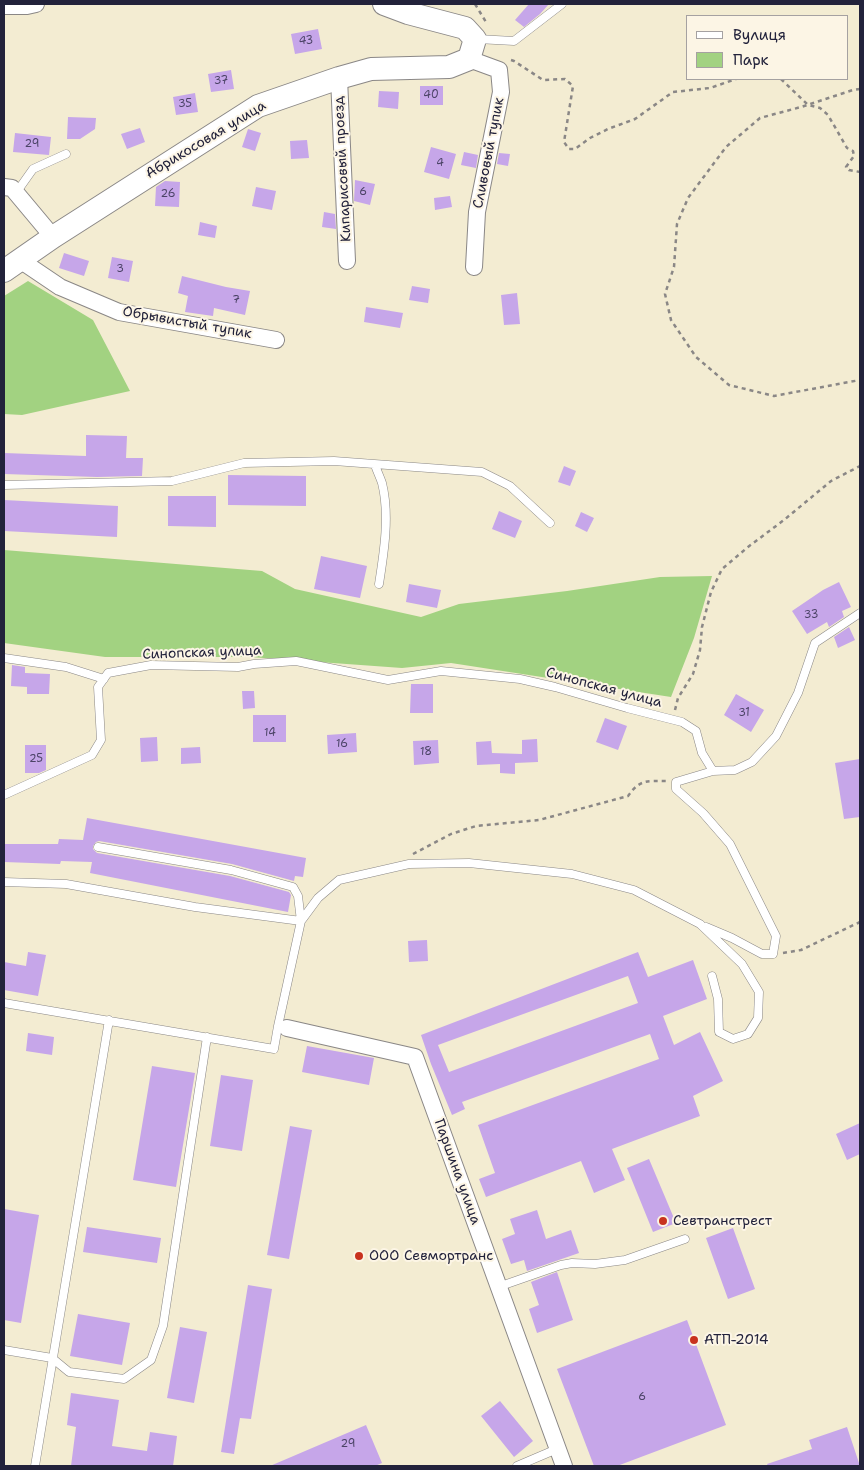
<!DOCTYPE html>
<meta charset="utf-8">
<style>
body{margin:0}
#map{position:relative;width:864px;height:1470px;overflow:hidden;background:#f3ecd2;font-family:"Shantell Sans",sans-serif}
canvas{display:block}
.frame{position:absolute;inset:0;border:5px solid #22223b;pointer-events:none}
.legend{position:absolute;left:686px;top:15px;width:162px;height:65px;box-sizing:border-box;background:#fcf5e5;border:1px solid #a5a1a1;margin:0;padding:6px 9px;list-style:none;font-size:15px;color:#22223b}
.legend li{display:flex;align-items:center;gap:10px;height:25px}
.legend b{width:25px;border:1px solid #a5a1a1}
</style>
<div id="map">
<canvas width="864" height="1470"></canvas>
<div class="frame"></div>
<ul class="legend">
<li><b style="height:6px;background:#fff"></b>Вулиця</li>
<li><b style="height:14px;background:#a2d281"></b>Парк</li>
</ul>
</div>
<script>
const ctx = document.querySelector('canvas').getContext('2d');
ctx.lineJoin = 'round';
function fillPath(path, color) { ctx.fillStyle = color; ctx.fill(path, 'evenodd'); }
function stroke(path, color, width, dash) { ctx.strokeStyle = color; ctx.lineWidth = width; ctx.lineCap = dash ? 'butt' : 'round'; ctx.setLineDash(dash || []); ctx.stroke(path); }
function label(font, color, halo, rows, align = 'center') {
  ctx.font = font + ' "Shantell Sans",sans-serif'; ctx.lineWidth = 4; ctx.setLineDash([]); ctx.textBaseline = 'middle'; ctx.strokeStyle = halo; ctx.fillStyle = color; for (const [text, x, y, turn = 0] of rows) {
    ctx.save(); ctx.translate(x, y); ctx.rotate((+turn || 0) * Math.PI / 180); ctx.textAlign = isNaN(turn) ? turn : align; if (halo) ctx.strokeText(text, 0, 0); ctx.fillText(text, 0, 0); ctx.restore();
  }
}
fillPath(new Path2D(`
 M 28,281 L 93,320 L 130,391 L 22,415 L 4,414 L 4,296 Z
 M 4,550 L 262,571 L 295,589 L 421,617 L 459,604 L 567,591 L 660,577 L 712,576 L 694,638 L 671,697 L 451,663 L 402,668 L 250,657 L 105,657 L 4,643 Z`), '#a2d281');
fillPath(new Path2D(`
 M 529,4 L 549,4 L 540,14 L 524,27 L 515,20 Z
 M 318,29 L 322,49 L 295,54 L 291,34 Z
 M 231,70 L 234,89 L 211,92 L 208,74 Z
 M 420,86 L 443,86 L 443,105 L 420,105 Z
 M 379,91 L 399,92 L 398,109 L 378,107 Z
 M 195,93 L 198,112 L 176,115 L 173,97 Z
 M 68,117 L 96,118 L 95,129 L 80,139 L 67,139 Z
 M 140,128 L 145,142 L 127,149 L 121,134 Z
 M 248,129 L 261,133 L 255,151 L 242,147 Z
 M 15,133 L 51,137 L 49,155 L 13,152 Z
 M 307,140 L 309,158 L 291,159 L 290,141 Z
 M 431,147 L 456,154 L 449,179 L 424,172 Z
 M 464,152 L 478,155 L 476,168 L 461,165 Z
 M 499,153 L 510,154 L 508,166 L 497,164 Z
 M 355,180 L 375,184 L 370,205 L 354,201 Z
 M 165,181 L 180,182 L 179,207 L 155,206 L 156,187 Z
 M 256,187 L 276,191 L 272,210 L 252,206 Z
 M 450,196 L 452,207 L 435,210 L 434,198 Z
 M 324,212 L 335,214 L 336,229 L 322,227 Z
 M 200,222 L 217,226 L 215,238 L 198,235 Z
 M 64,253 L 89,261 L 84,276 L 59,268 Z
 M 112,257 L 133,261 L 129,282 L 108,278 Z
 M 182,276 L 226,287 L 250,291 L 245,315 L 214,308 L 213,316 L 185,312 L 188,296 L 178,293 Z
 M 412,286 L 430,289 L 428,303 L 409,300 Z
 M 517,293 L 520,324 L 504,325 L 501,295 Z
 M 366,307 L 403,313 L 400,328 L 364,322 Z
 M 86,435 L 127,436 L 126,458 L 143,458 L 142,476 L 97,477 L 4,474 L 4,453 L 86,456 Z
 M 564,466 L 576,471 L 570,486 L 558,482 Z
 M 228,475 L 306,476 L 306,506 L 228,505 Z
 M 168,496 L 216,496 L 216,527 L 168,526 Z
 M 4,500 L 118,506 L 117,537 L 4,531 Z
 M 499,511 L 522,521 L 515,538 L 492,529 Z
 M 581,512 L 594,518 L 587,532 L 575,526 Z
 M 321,556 L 367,566 L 360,598 L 314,589 Z
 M 839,582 L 851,607 L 842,611 L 844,617 L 829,627 L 827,622 L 807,634 L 792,611 L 823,590 Z
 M 409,584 L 441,590 L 437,608 L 406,602 Z
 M 849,627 L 855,640 L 838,648 L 834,637 Z
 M 12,665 L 25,667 L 25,673 L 50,674 L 49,694 L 27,694 L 27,687 L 11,686 Z
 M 411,684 L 433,684 L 433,713 L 410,713 Z
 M 242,691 L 254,691 L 255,708 L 243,709 Z
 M 736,694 L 764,710 L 751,732 L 724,715 Z
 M 253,715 L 286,715 L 286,742 L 253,742 Z
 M 605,718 L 627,726 L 618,750 L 596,742 Z
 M 356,733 L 357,752 L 328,754 L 327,735 Z
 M 157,737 L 158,761 L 141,762 L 140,738 Z
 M 537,739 L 538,762 L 515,763 L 515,774 L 500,773 L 500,764 L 477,765 L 476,742 L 491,741 L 492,753 L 522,754 L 522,740 Z
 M 438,740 L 439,763 L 414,765 L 413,741 Z
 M 25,745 L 46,745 L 46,770 L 39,773 L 25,773 Z
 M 200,747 L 201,763 L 181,764 L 181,748 Z
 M 860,759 L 860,817 L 844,819 L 835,763 Z
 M 87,818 L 306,858 L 303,877 L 295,876 L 294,881 L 232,864 L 99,841 L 96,842 L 93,846 L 93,849 L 97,853 L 230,876 L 289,892 L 291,895 L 288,912 L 90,873 L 92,862 L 61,861 L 60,864 L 4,862 L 4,844 L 58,844 L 59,839 L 83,840 Z
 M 427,940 L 428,961 L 409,962 L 408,941 Z
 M 28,952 L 46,955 L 38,996 L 4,990 L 4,962 L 26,966 Z
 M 638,952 L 648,977 L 693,960 L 707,999 L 663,1016 L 674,1045 L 700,1032 L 723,1081 L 693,1096 L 700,1116 L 612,1149 L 625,1180 L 594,1193 L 581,1161 L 486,1197 L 479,1179 L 495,1173 L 478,1125 L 659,1059 L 650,1034 L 462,1102 L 465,1109 L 452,1115 L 431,1064 L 421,1035 ZM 628,976 L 638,1003 L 449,1072 L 438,1045 Z
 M 28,1033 L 54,1037 L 52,1055 L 26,1051 Z
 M 307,1046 L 374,1058 L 369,1085 L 302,1072 Z
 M 152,1066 L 195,1073 L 176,1187 L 133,1180 Z
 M 221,1075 L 253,1080 L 242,1151 L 210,1146 Z
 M 860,1123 L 860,1154 L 847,1160 L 836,1134 Z
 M 290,1126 L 312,1130 L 289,1259 L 267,1255 Z
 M 649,1159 L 676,1223 L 653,1232 L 627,1168 Z
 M 4,1209 L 39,1215 L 21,1323 L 4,1320 Z
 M 537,1210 L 546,1239 L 571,1230 L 579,1253 L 527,1271 L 524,1260 L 511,1264 L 502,1239 L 515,1234 L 510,1219 Z
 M 87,1227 L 161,1238 L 157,1263 L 83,1252 Z
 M 733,1228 L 755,1289 L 728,1299 L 706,1238 Z
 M 557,1272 L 573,1320 L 537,1333 L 529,1309 L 539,1305 L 531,1282 Z
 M 248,1285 L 272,1289 L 251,1419 L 240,1418 L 234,1454 L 221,1452 Z
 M 78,1314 L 130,1323 L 122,1365 L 70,1356 Z
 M 687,1320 L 726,1425 L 617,1466 L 594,1466 L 557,1369 Z
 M 180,1327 L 207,1332 L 194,1403 L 167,1398 Z
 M 71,1393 L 119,1400 L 112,1446 L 147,1451 L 150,1432 L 177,1436 L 173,1466 L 71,1466 L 76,1427 L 67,1425 Z
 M 500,1401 L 533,1441 L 514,1457 L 481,1416 Z
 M 366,1425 L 382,1463 L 375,1466 L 270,1466 Z
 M 847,1427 L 860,1466 L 768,1466 L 767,1464 L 812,1449 L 809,1440 Z`), '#c6a6e9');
const lane = new Path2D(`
 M 477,39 L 514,41 L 562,4
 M 16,193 L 33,169 L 66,154
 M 375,465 C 377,471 380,477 382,483 C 390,515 384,552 379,584
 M 4,485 L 172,481 L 244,463 L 334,461 L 482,472 L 510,486 L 550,523
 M 4,658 L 66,667 L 104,679
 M 4,795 L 92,755 L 101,740 L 98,687 L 108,673 L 151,665 L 238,667 L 254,664 L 296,661 L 388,680 L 441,671 L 520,679 L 555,687 L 627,708 L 682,722 L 696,731 L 702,753 L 713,771
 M 4,882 L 66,884 L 195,907 L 301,921 L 298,896 L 293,887 L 231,870 L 98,847
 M 706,927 L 732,938 L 762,954 L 773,954 L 776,936 L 730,844 L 703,813 L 676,789 L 676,782 L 713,771 L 735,770 L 752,762 L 776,736 L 798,693 L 815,643 L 860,613
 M 4,1003 L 274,1049 L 278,1026
 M 287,1028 L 278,1026 L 301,921 L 318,898 L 339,880 L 409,864 L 469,863 L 572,874 L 634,890 L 700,924 L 742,964 L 759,992 L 758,1018 L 748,1034 L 733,1039 L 719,1032 L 718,999 L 712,976
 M 498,1287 L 561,1265 L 572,1263 L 595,1264 L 625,1260 L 685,1239
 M 4,1350 L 52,1358 L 69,1372 L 124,1379 L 151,1360 L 163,1326 L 207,1037
 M 35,1466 L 109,1020
 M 517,1466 L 557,1449`);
const street = new Path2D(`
 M 4,6 L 27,6 L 36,4
 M 469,59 L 499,70 L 501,92 L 477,212 L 474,267
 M 339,78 L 347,261
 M 4,187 L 12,188 L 53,237
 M 20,260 L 60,287 L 119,312 L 276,340
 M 287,1028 L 415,1057 L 564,1466`);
const secondary = new Path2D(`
 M 4,271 L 53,237 L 258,106 L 339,78 L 371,69 L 449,67 L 469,59 L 475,39 L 465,28 L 408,13 L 384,4`);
stroke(lane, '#8a8786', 9);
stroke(street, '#8a8786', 18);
stroke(secondary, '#8a8786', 24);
stroke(new Path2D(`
 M 475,4 L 486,22
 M 511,60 L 514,61 L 543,80 L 565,79 L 573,86 L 564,142 L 569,149 L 575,149 L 590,138 L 608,129 L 635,119 L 673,92 L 710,88 L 736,79
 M 781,79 L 808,105 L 820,108 L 828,115 L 847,148 L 853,151 L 854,156 L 846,167 L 849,170 L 860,172
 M 860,89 L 853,90 L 801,107 L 760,118 L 726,147 L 688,198 L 677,224 L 674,267 L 665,294 L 671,320 L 696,357 L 729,385 L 774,396 L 860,380
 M 675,710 L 678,698 L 693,674 L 700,650 L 702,627 L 711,592 L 722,569 L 748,547 L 784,520 L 831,481 L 860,466
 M 413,854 L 451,834 L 476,826 L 539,820 L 628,796 C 640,779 647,781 667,781
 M 783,953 L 801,950 L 860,922`), '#8a8786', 2.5, [4, 4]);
stroke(lane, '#fff', 8);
stroke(street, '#fff', 16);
stroke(secondary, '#fff', 22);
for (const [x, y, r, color] of [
 [663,1221,5,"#c8321e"],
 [359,1256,5,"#c8321e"],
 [694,1340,5,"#c8321e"]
]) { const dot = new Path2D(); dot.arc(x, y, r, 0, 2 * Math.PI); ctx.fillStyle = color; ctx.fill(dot); stroke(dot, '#fcf5e5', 2); }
label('11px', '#4b4366', null, [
 ["43",306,41],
 ["37",221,81],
 ["40",431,95],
 ["35",185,104],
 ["29",32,144],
 ["4",440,163],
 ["6",363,192],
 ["26",168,194],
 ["3",120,269],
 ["7",236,300],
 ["33",811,615],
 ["31",744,713],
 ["14",270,733],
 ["16",342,744],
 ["18",426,752],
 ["25",36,759],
 ["6",642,1397],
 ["29",348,1444]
]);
label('14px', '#22223b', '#fcf5e5', [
 ["Абрикосовая улица",206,140,-31],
 ["Сливовый тупик",489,153,-79],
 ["Кипарисовый проезд",343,169,-93],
 ["Обрывистый тупик",187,323,10],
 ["Синопская улица",202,653,-2],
 ["Синопская улица",604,688,15],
 ["Паршина улица",457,1172,70]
]);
label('14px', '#22223b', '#fcf5e5', [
 ["Севтранстрест",673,1221],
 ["ООО Севмортранс",369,1256],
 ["АТП-2014",704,1340]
], 'left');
</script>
